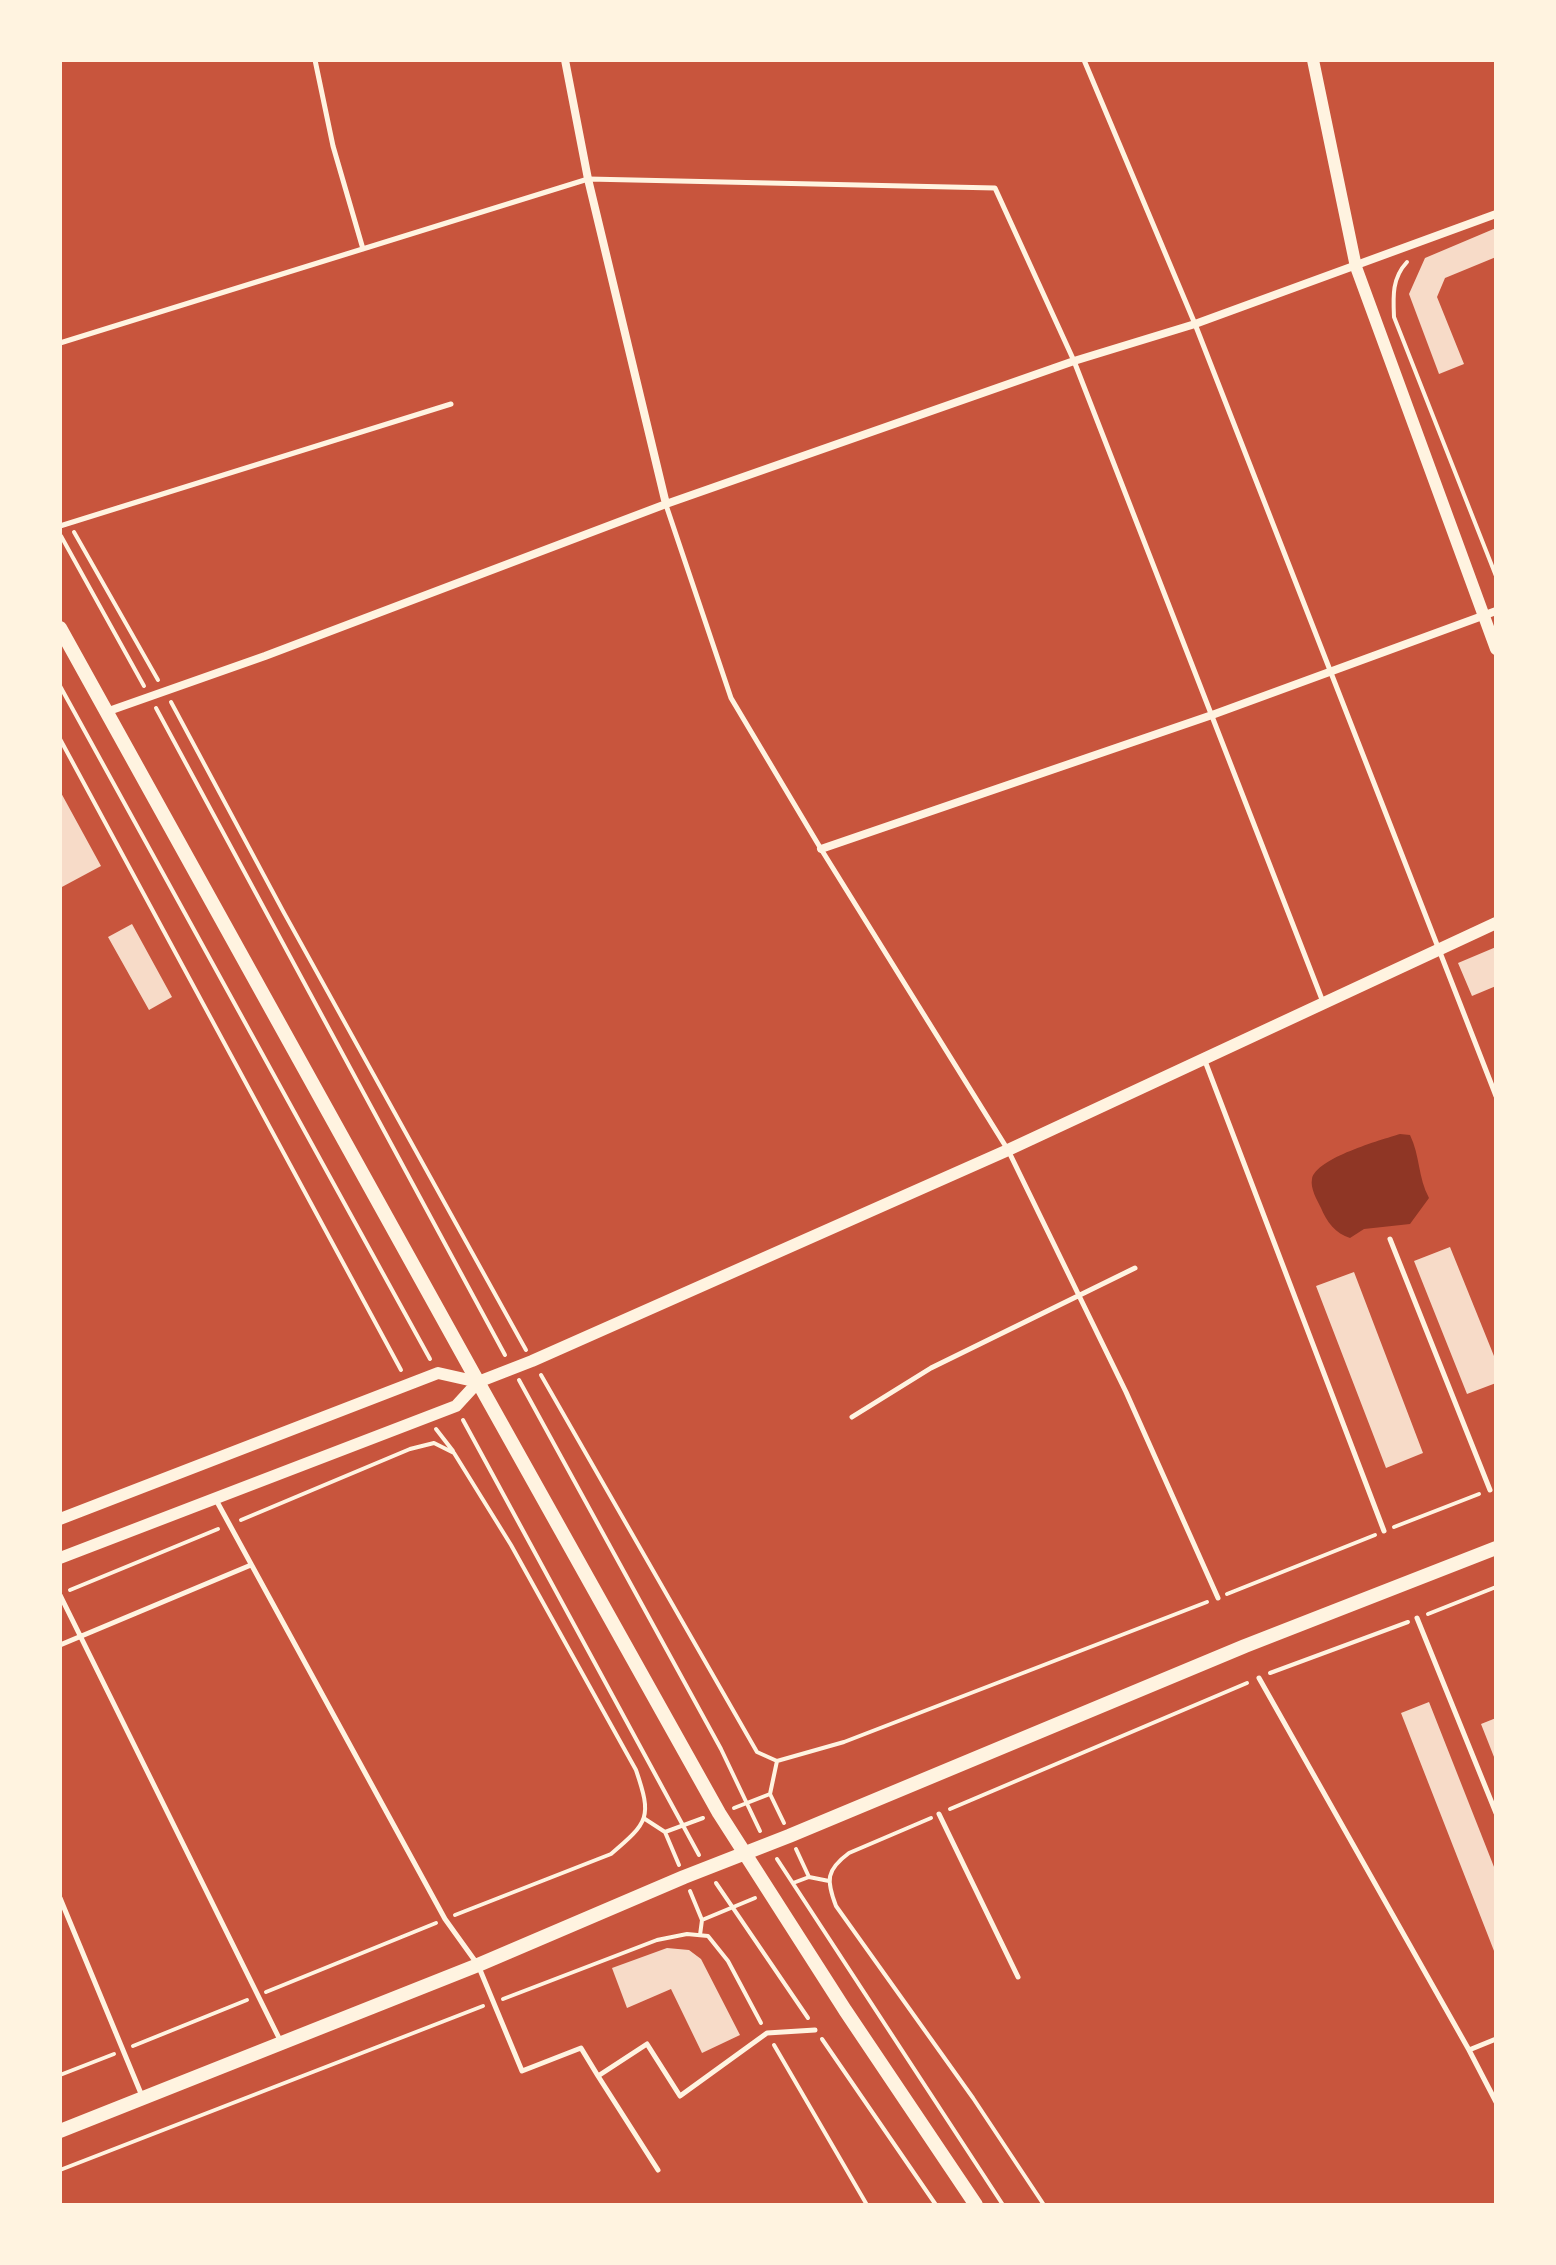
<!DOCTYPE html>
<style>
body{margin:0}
#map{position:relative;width:1556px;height:2265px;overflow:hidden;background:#c8553d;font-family:Barlow,sans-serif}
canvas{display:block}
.frame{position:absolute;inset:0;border:62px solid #fff3e0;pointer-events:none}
</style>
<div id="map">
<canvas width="1556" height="2265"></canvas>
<div class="frame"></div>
</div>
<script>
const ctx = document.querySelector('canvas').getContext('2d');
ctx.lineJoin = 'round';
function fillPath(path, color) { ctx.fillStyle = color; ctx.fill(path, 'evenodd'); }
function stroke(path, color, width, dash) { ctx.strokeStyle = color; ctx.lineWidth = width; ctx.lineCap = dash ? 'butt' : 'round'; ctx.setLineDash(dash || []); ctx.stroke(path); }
fillPath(new Path2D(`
 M 1400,1134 L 1410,1135 C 1420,1155 1418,1178 1429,1198 L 1410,1224 L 1364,1229 L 1350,1238 C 1336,1234 1326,1221 1321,1208 C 1317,1200 1310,1188 1312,1179 C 1316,1158 1381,1140 1400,1134 Z`), '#8f3625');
fillPath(new Path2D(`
 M 1496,228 L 1496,257 L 1445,278 L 1437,297 L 1464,364 L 1439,374 L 1409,294 L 1425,258 Z
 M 60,791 L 101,866 L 60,888 Z
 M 132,924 L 172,997 L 149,1010 L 108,937 Z
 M 1496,947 L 1496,986 L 1472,996 L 1458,963 Z
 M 1450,1247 L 1496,1361 L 1496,1383 L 1467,1394 L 1414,1261 Z
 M 1354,1272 L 1423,1453 L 1386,1468 L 1316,1286 Z
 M 1429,1702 L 1496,1872 L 1496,1956 L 1401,1713 Z
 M 1496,1718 L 1496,1762 L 1481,1724 Z
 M 667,1948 L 689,1950 L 701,1959 L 740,2035 L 702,2053 L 671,1989 L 627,2008 L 612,1968 Z`), '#f7dbc8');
stroke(new Path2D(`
 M 1407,262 C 1392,278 1393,296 1394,317 L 1496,576
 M 74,532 L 158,680
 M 61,536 L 144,686
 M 60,686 L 430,1359
 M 171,702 L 283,911 L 526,1350
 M 156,708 L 505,1355
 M 60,739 L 401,1370
 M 541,1375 L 757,1752 L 777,1761 L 844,1742 L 1207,1602
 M 519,1380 L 721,1749 L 760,1831
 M 463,1420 L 699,1855
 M 436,1429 L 453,1451
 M 241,1520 L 410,1449 L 434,1443 L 454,1453 L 511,1545 L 636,1770 C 652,1817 649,1822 611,1854 L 455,1915
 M 1394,1527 L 1479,1494
 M 70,1590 L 218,1529
 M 1227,1594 L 1375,1535
 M 1428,1614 L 1496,1587
 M 1270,1673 L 1408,1622
 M 770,1794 L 777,1761
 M 734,1808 L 770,1794 L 784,1823
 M 950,1809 L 1247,1683
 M 931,1818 L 849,1853 C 826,1870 826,1880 836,1906 L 973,2098 L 1044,2205
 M 645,1819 L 665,1832
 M 777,1859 L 1003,2205
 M 679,1865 L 665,1832 L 703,1818
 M 809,1877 L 829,1881
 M 716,1883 L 808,2018
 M 793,1883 L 809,1877 L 796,1849
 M 690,1891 L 702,1920 L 700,1935
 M 702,1920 L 755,1898
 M 266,1992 L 436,1923
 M 503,1999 L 657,1940 L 687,1934 L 708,1936 L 728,1961 L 761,2023
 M 822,2039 L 936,2205
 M 774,2045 L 867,2205
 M 133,2046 L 247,2000
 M 60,2075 L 114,2054
 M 60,2170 L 483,2006`), '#fff3e0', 4);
stroke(new Path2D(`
 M 315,60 L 333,146 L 363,249
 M 1084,60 L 1195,324 L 1496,1096
 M 60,343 L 588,179 L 995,188 L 1074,361 L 1323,1002
 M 666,505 L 731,698 L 821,849 L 1008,1150 L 1126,1392 L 1218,1598
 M 60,526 L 451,404
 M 1205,1061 L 1384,1531
 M 1390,1239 L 1490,1490
 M 852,1417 L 931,1368 L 1135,1268
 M 215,1498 L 445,1919 L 478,1965 L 522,2071 L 581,2048 L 598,2076 L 647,2044 L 680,2096 L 767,2033 L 815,2030
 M 60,1595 L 280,2040
 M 1417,1618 L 1496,1813
 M 60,1645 L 251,1565
 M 1259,1678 L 1469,2050 L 1496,2102
 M 939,1814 L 1018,1977
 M 60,1898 L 142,2096
 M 1469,2050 L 1496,2039
 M 598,2076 L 658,2170`), '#fff3e0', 5);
stroke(new Path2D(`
 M 565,60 L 588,179 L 666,504
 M 106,712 L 265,656 L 666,504 L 1074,361 L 1195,324 L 1496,214
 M 821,849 L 1212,715 L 1496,611`), '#fff3e0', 8);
stroke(new Path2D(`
 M 1313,60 L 1356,267 L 1496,649
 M 60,1519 L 438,1373 L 478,1382
 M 60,1558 L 456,1406 L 478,1382 L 532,1361 L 1008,1150 L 1496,923`), '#fff3e0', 12);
stroke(new Path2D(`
 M 60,628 L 478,1382 L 719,1813 L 845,2010 L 976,2205
 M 60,2131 L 478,1965 L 684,1877 L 789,1836 L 1245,1646 L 1496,1548`), '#fff3e0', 14);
</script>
